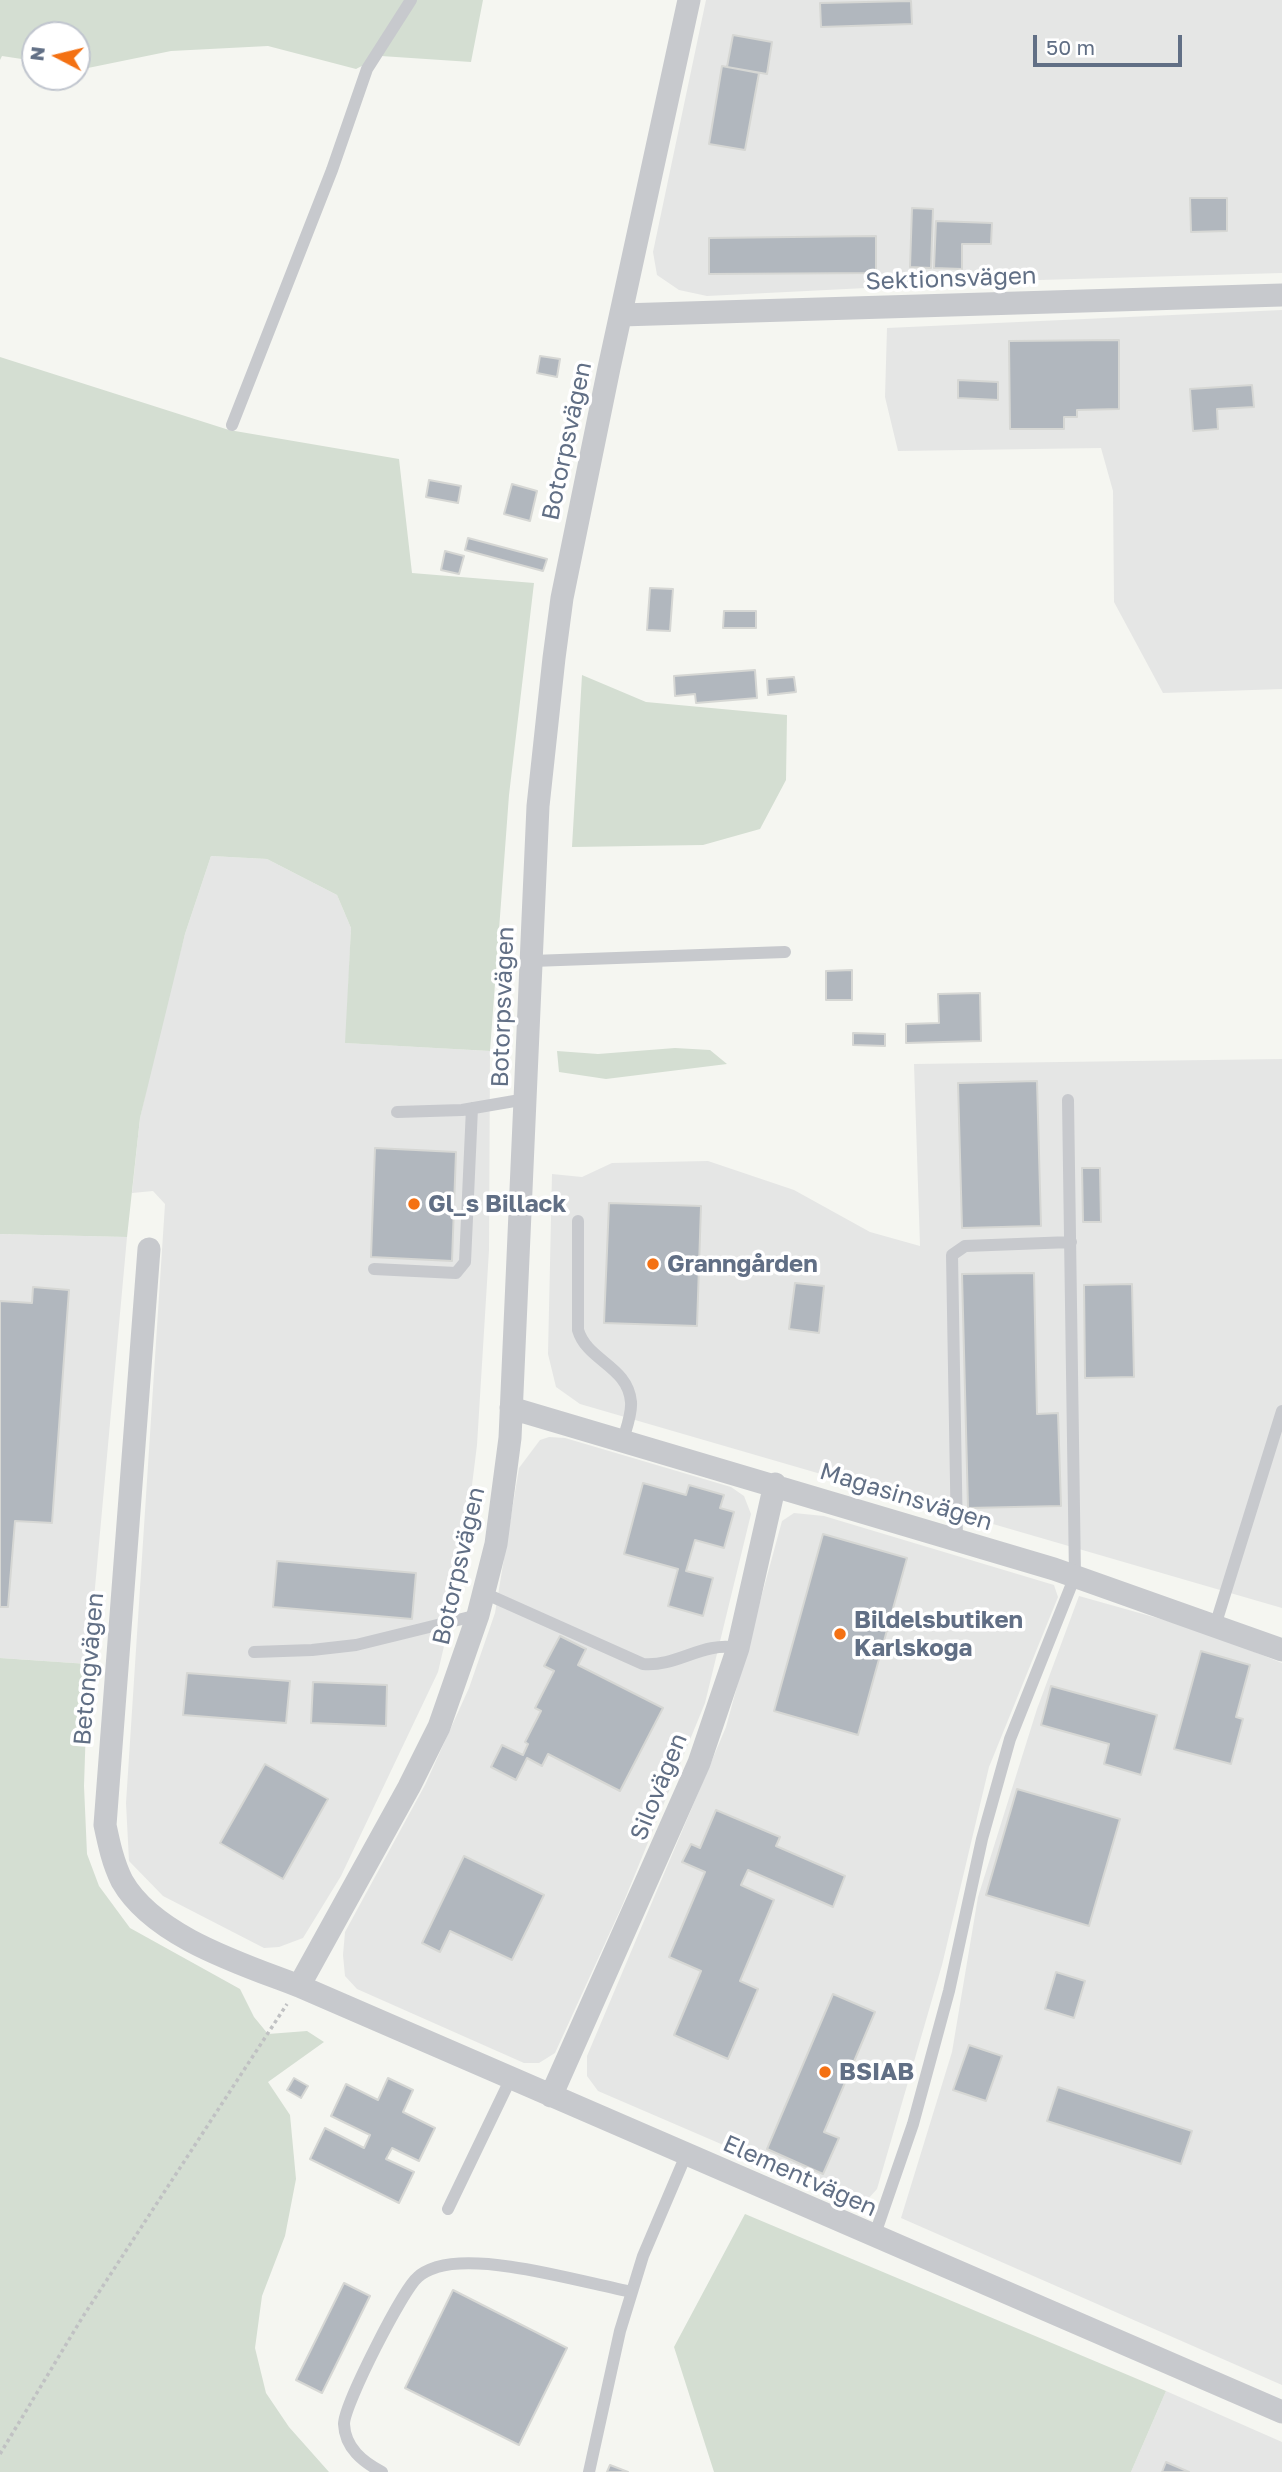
<!DOCTYPE html>
<meta charset="utf-8">
<style>
body{margin:0}
#map{position:relative;width:1282px;height:2472px;overflow:hidden;background:#f5f6f1;font-family:"Golos Text",sans-serif}
canvas{display:block}
.north{position:absolute;left:21px;top:21px;width:70px;height:70px;box-sizing:border-box;background:#fff;border:2px solid #c0c5ce;border-radius:50%;rotate:277deg;font-size:19px;font-weight:700;line-height:28px;text-align:center;color:#616f85}
.north::after{content:'';display:block;margin:auto;width:24px;height:32px;background:#f47113;clip-path:polygon(50% 0,100% 100%,50% 72%,0 100%)}
.scale{position:absolute;left:1033px;top:35px;width:149px;height:32px;box-sizing:border-box;border:4px solid #616f85;border-top:0;padding-left:9px;font-size:21px;line-height:24px;white-space:nowrap;color:#616f85;-webkit-text-stroke:5px #fff;paint-order:stroke}
</style>
<div id="map">
<canvas width="1282" height="2472"></canvas>
<div class="north">N</div>
<div class="scale">50 m</div>
</div>
<script>
const ctx = document.querySelector('canvas').getContext('2d');
ctx.lineJoin = 'round';
function fillPath(path, color) { ctx.fillStyle = color; ctx.fill(path, 'evenodd'); }
function stroke(path, color, width, dash) { ctx.strokeStyle = color; ctx.lineWidth = width; ctx.lineCap = dash ? 'butt' : 'round'; ctx.setLineDash(dash || []); ctx.stroke(path); }
function label(font, color, halo, rows, align = 'center') {
  ctx.font = font + ' "Golos Text",sans-serif'; ctx.lineWidth = 7; ctx.setLineDash([]); ctx.textBaseline = 'middle'; ctx.strokeStyle = halo; ctx.fillStyle = color; for (const [text, x, y, turn = 0] of rows) {
    ctx.save(); ctx.translate(x, y); ctx.rotate((+turn || 0) * Math.PI / 180); ctx.textAlign = isNaN(turn) ? turn : align; if (halo) ctx.strokeText(text, 0, 0); ctx.fillText(text, 0, 0); ctx.restore();
  }
}
fillPath(new Path2D(`
 M 706,0 L 1282,0 L 1282,273 L 1005,281 L 707,296 L 679,290 L 657,275 L 653,252 Z
 M 1282,310 L 1282,689 L 1163,693 L 1114,602 L 1113,491 L 1101,448 L 898,451 L 885,397 L 887,328 Z
 M 211,856 L 267,859 L 337,895 L 351,928 L 346,1043 L 490,1051 L 489,1250 L 477,1445 L 461,1573 L 438,1672 L 341,1876 L 303,1938 L 279,1947 L 264,1948 L 163,1896 L 129,1861 L 126,1803 L 165,1204 L 153,1191 L 132,1193 L 140,1118 L 160,1027 L 185,934 Z
 M 1282,1059 L 1282,1608 L 580,1404 L 556,1387 L 548,1354 L 552,1174 L 582,1177 L 612,1163 L 708,1161 L 794,1190 L 870,1232 L 920,1246 L 914,1064 Z
 M 0,1234 L 127,1237 L 88,1664 L 0,1658 Z
 M 549,1437 L 565,1438 L 731,1487 L 744,1496 L 751,1514 L 705,1703 L 622,1906 L 555,2053 L 539,2063 L 524,2063 L 357,1989 L 345,1976 L 343,1955 L 345,1932 L 425,1785 L 469,1688 L 495,1613 L 519,1468 L 540,1440 Z
 M 794,1513 L 824,1516 L 1054,1585 L 1058,1597 L 989,1767 L 942,1965 L 877,2189 L 868,2199 L 858,2203 L 598,2091 L 587,2076 L 587,2056 L 726,1727 L 782,1521 Z
 M 1079,1596 L 1200,1630 L 1282,1663 L 1282,2385 L 901,2218 L 952,2052 L 978,1897 L 1037,1709 Z
 M 1166,2391 L 1282,2442 L 1282,2472 L 1131,2472 Z`), '#e5e6e5');
fillPath(new Path2D(`
 M 0,0 L 483,0 L 471,62 L 381,56 L 356,69 L 268,46 L 171,51 L 83,69 L 77,68 L 77,35 L 35,35 L 35,61 L 2,56 L 0,60 Z
 M 0,357 L 229,430 L 399,459 L 412,573 L 534,583 L 509,795 L 490,1051 L 345,1043 L 351,928 L 337,895 L 267,859 L 211,856 L 185,934 L 140,1118 L 127,1237 L 0,1234 Z
 M 582,675 L 646,702 L 787,715 L 786,780 L 760,829 L 703,845 L 572,847 Z
 M 675,1048 L 710,1050 L 727,1064 L 606,1079 L 559,1072 L 557,1051 L 598,1054 Z
 M 0,1658 L 88,1664 L 84,1786 L 87,1854 L 99,1886 L 130,1928 L 240,1989 L 254,2017 L 268,2034 L 307,2031 L 324,2042 L 268,2082 L 290,2115 L 296,2179 L 285,2236 L 262,2296 L 255,2348 L 266,2393 L 289,2427 L 329,2472 L 0,2472 Z
 M 745,2214 L 1166,2391 L 1131,2472 L 714,2472 L 674,2347 Z`), '#d4ded2');
const building = new Path2D(`
 M 911,1 L 912,24 L 821,27 L 820,3 Z
 M 733,35 L 772,42 L 767,74 L 727,67 Z
 M 722,66 L 759,73 L 745,150 L 709,144 Z
 M 1190,198 L 1227,198 L 1227,231 L 1191,232 Z
 M 912,208 L 933,209 L 931,268 L 910,267 Z
 M 936,221 L 992,223 L 991,244 L 962,244 L 962,269 L 934,268 Z
 M 876,236 L 876,273 L 709,274 L 709,238 Z
 M 1119,340 L 1119,409 L 1077,410 L 1077,417 L 1064,417 L 1064,429 L 1010,429 L 1009,341 Z
 M 540,356 L 560,359 L 557,377 L 537,373 Z
 M 958,380 L 998,382 L 998,400 L 958,398 Z
 M 1252,385 L 1254,407 L 1217,409 L 1218,429 L 1193,431 L 1190,389 Z
 M 429,480 L 461,486 L 458,503 L 426,497 Z
 M 512,484 L 537,491 L 530,521 L 504,514 Z
 M 468,538 L 547,559 L 543,571 L 465,550 Z
 M 445,551 L 464,556 L 459,574 L 441,570 Z
 M 650,588 L 673,589 L 670,631 L 647,630 Z
 M 724,611 L 756,611 L 756,628 L 723,628 Z
 M 755,670 L 757,698 L 696,703 L 695,694 L 675,696 L 674,676 Z
 M 794,677 L 796,692 L 768,695 L 767,679 Z
 M 852,970 L 852,1000 L 826,1000 L 826,971 Z
 M 980,993 L 981,1041 L 906,1043 L 906,1024 L 939,1023 L 938,994 Z
 M 853,1033 L 885,1034 L 885,1046 L 853,1045 Z
 M 1037,1081 L 1041,1226 L 962,1228 L 958,1083 Z
 M 375,1148 L 456,1152 L 452,1261 L 371,1257 Z
 M 1082,1168 L 1100,1168 L 1101,1222 L 1083,1222 Z
 M 609,1203 L 701,1206 L 697,1326 L 604,1323 Z
 M 1034,1273 L 1037,1414 L 1058,1413 L 1061,1506 L 968,1508 L 962,1274 Z
 M 795,1283 L 824,1286 L 819,1333 L 789,1329 Z
 M 1132,1284 L 1134,1377 L 1085,1378 L 1084,1285 Z
 M 33,1287 L 69,1290 L 52,1523 L 15,1521 L 8,1607 L 0,1607 L 0,1301 L 32,1303 Z
 M 643,1483 L 686,1495 L 689,1485 L 724,1495 L 720,1508 L 734,1512 L 724,1548 L 695,1540 L 686,1571 L 713,1578 L 703,1616 L 668,1606 L 678,1569 L 624,1554 Z
 M 823,1534 L 907,1558 L 858,1735 L 774,1711 Z
 M 277,1561 L 416,1573 L 412,1619 L 273,1607 Z
 M 560,1636 L 586,1649 L 578,1665 L 663,1708 L 620,1791 L 548,1754 L 542,1766 L 527,1758 L 516,1780 L 491,1767 L 502,1745 L 523,1755 L 528,1744 L 525,1742 L 541,1711 L 535,1708 L 554,1671 L 544,1666 Z
 M 1201,1651 L 1250,1665 L 1236,1717 L 1243,1719 L 1231,1764 L 1174,1749 Z
 M 187,1673 L 290,1681 L 286,1723 L 183,1715 Z
 M 313,1682 L 387,1685 L 386,1726 L 311,1723 Z
 M 1051,1686 L 1157,1715 L 1141,1775 L 1104,1764 L 1109,1744 L 1041,1725 Z
 M 265,1764 L 328,1799 L 283,1879 L 220,1843 Z
 M 1017,1789 L 1120,1819 L 1089,1926 L 986,1895 Z
 M 716,1810 L 780,1837 L 776,1846 L 845,1876 L 833,1907 L 748,1870 L 741,1885 L 774,1900 L 740,1981 L 758,1989 L 728,2059 L 674,2035 L 701,1971 L 669,1957 L 705,1872 L 682,1862 L 691,1844 L 700,1848 Z
 M 464,1856 L 544,1895 L 512,1960 L 450,1931 L 440,1952 L 422,1943 Z
 M 1056,1972 L 1085,1981 L 1074,2018 L 1045,2009 Z
 M 833,1994 L 875,2012 L 824,2132 L 839,2138 L 823,2174 L 767,2149 Z
 M 969,2045 L 1002,2056 L 986,2101 L 953,2090 Z
 M 294,2078 L 308,2086 L 301,2098 L 287,2090 Z
 M 388,2078 L 413,2090 L 403,2112 L 435,2128 L 419,2161 L 392,2148 L 386,2159 L 414,2172 L 399,2203 L 310,2159 L 325,2128 L 364,2148 L 370,2135 L 331,2116 L 346,2084 L 378,2100 Z
 M 1058,2087 L 1192,2131 L 1181,2164 L 1047,2121 Z
 M 344,2283 L 370,2296 L 322,2393 L 296,2380 Z
 M 453,2290 L 567,2348 L 519,2445 L 405,2388 Z
 M 1166,2462 L 1189,2472 L 1162,2472 Z
 M 610,2465 L 628,2472 L 607,2472 Z`);
fillPath(building, '#b1b7be');
stroke(building, '#d6d7d4', 2);
stroke(new Path2D(`
 M 0,2454 L 82,2318 L 287,2004`), '#c0c1c3', 3.5, [3.5, 3.5]);
stroke(new Path2D(`
 M 232,425 L 332,170 L 367,69 L 411,0
 M 532,961 L 785,952
 M 397,1112 L 462,1110 L 526,1099
 M 578,1221 L 578,1330 C 587,1361 628,1366 631,1402 C 632,1414 626,1429 623,1440
 M 374,1269 L 456,1273 L 465,1262 L 472,1108
 M 957,1540 L 952,1255 L 965,1246 L 1071,1242
 M 484,1593 L 643,1664 C 678,1667 702,1641 738,1648
 M 1215,1626 L 1282,1411
 M 254,1652 L 312,1650 L 356,1645 L 478,1615
 M 448,2209 L 511,2078
 M 874,2237 L 913,2124 L 949,1991 L 982,1839 L 1010,1739 L 1075,1576 L 1068,1100
 M 382,2472 C 363,2462 345,2448 344,2424 C 344,2405 403,2289 418,2277 C 422,2273 431,2269 437,2267 C 485,2253 581,2282 632,2292
 M 589,2472 L 620,2331 L 643,2256 L 686,2155`), '#c7c9cd', 12);
stroke(new Path2D(`
 M 621,315 L 1282,295
 M 149,1249 L 105,1825 C 109,1844 113,1863 122,1881 C 154,1937 242,1964 299,1986 L 1282,2412
 M 511,1408 L 1054,1569 L 1282,1650
 M 299,1986 L 409,1787 L 439,1727 L 478,1615 L 496,1544 L 510,1438 L 538,806 L 554,658 L 562,598 L 609,368 L 689,0
 M 551,2096 L 699,1763 L 738,1648 L 775,1484`), '#c7c9cd', 23);
for (const [x, y, r, color] of [
 [414,1204,7,"#f47113"],
 [653,1264,7,"#f47113"],
 [840,1634,7,"#f47113"],
 [825,2072,7,"#f47113"]
]) { const dot = new Path2D(); dot.arc(x, y, r, 0, 2 * Math.PI); ctx.fillStyle = color; ctx.fill(dot); stroke(dot, '#fff', 2.5); }
label('24px', '#616f85', '#fff', [
 ["Sektionsvägen",951,279,-2],
 ["Botorpsvägen",567,441,-78],
 ["Botorpsvägen",503,1007,-88],
 ["Magasinsvägen",906,1497,17],
 ["Botorpsvägen",459,1566,-77],
 ["Betongvägen",89,1669,-85],
 ["Silovägen",659,1787,-68],
 ["Elementvägen",800,2176,24]
]);
label('bold 24px', '#616f85', '#fff', [
 ["Gl_s Billack",428,1204],
 ["Granngården",667,1264],
 ["Bildelsbutiken",854,1620],
 ["Karlskoga",854,1648],
 ["BSIAB",839,2072]
], 'left');
</script>
